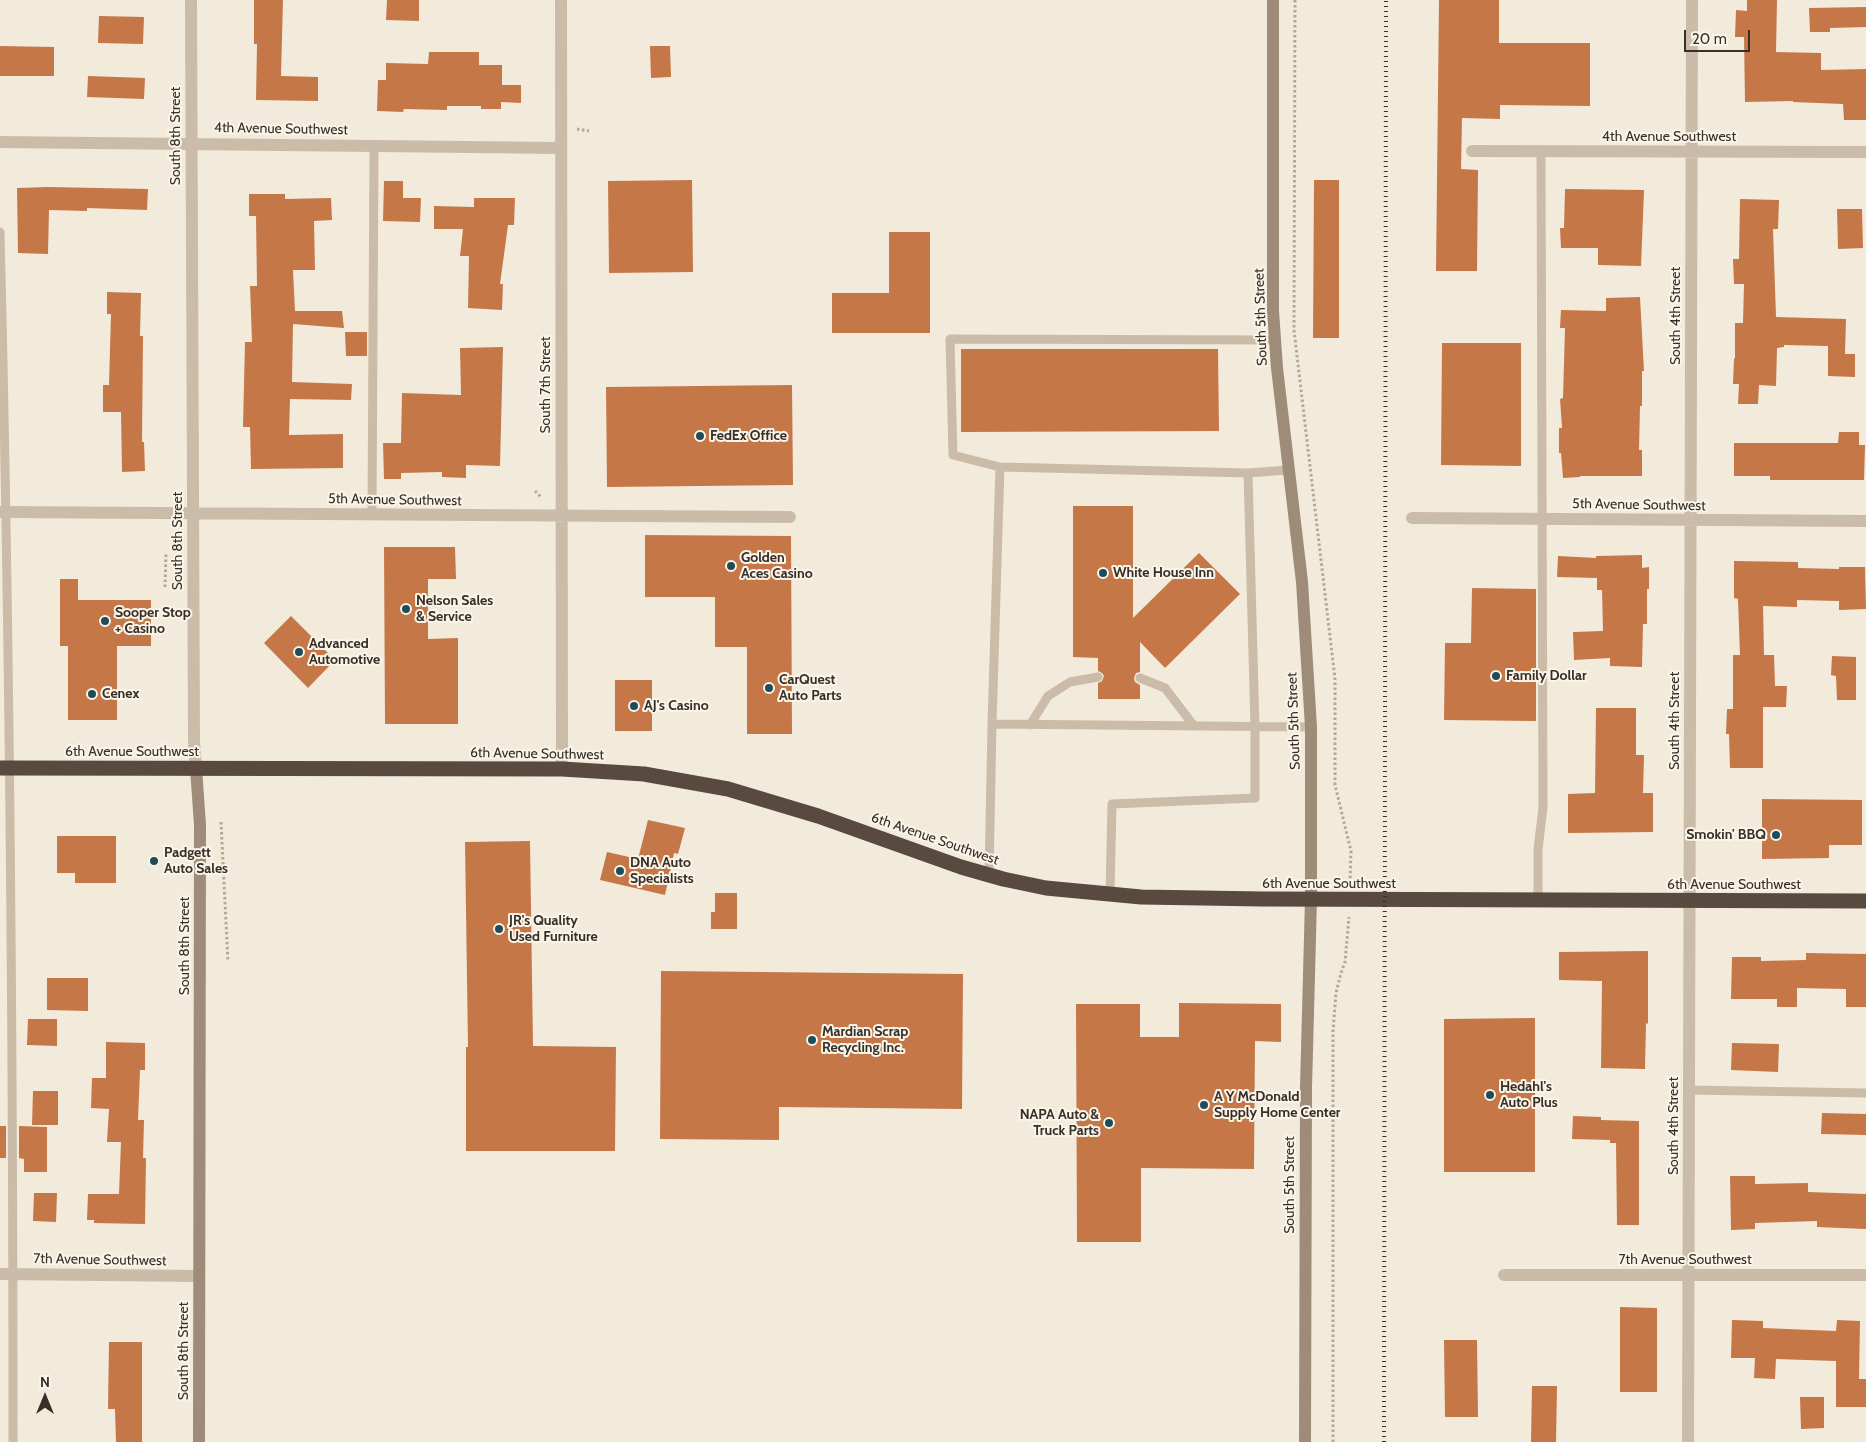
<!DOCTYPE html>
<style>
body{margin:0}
#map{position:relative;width:1866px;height:1442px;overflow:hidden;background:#f2ebdc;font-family:Cabin,sans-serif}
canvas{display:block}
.north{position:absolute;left:20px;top:1372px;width:50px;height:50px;-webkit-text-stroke:4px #faf4e9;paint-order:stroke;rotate:0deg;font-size:14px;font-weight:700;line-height:20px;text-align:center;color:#372f28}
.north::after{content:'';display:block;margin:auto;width:18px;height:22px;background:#372f28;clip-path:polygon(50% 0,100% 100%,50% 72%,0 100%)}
.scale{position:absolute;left:1684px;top:30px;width:66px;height:22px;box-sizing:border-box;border:2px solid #372f28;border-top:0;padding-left:6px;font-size:15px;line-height:18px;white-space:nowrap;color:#372f28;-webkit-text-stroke:4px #faf4e9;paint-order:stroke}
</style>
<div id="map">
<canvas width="1866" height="1442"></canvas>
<div class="north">N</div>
<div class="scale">20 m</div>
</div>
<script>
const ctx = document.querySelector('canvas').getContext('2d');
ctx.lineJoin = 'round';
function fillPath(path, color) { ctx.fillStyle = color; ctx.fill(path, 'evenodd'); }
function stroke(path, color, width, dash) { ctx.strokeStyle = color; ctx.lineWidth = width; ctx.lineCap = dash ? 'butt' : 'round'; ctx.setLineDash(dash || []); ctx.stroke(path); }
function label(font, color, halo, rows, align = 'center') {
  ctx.font = font + ' Cabin,sans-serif'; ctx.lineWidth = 4; ctx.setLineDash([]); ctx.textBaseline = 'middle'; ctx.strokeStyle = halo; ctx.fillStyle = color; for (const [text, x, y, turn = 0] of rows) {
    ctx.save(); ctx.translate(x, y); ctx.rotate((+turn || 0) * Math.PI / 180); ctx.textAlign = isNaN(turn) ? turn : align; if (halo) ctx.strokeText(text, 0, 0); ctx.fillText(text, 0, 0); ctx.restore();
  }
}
fillPath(new Path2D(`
 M 254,0 L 283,0 L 281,76 L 318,77 L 318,101 L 256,100 L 257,44 L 254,44 Z
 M 387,0 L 419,0 L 419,21 L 386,20 Z
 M 1439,0 L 1499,0 L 1499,43 L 1590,43 L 1590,106 L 1500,105 L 1500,119 L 1462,118 L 1461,169 L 1478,170 L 1477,271 L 1436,271 Z
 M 1747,0 L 1777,0 L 1776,52 L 1821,53 L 1821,70 L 1866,69 L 1866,120 L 1844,120 L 1843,104 L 1793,102 L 1793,101 L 1745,102 L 1744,37 L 1735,37 L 1736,10 L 1747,11 Z
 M 1866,7 L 1866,27 L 1830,28 L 1830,32 L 1810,32 L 1809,8 Z
 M 99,16 L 144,17 L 143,44 L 98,43 Z
 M 0,46 L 54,47 L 54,76 L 0,76 Z
 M 650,46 L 670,46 L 671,77 L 651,78 Z
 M 429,52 L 479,52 L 479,65 L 502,65 L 502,85 L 521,85 L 521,103 L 501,102 L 501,109 L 481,109 L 481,106 L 447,106 L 447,110 L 404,109 L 403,112 L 377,111 L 378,80 L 386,80 L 386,63 L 428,64 Z
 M 88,76 L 145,78 L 144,99 L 87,97 Z
 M 692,180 L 693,272 L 609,273 L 608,181 Z
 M 1314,180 L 1339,180 L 1339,338 L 1313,338 Z
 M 384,181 L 403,181 L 403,198 L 421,198 L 420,222 L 383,221 Z
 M 48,187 L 148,189 L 147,210 L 87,208 L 87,211 L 49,210 L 48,254 L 18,253 L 17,188 Z
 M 1565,189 L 1644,190 L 1641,266 L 1598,265 L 1598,248 L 1561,248 L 1560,228 L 1564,228 Z
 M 249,194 L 285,194 L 285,199 L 331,198 L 332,220 L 314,221 L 315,270 L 293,270 L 295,311 L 342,311 L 344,328 L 293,324 L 292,382 L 352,384 L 351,400 L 290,399 L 289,435 L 343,434 L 343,468 L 251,469 L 250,427 L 243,427 L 245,342 L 252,342 L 250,286 L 257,286 L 256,216 L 249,216 Z
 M 474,198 L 515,198 L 514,225 L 508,225 L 500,284 L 503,284 L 502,310 L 468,308 L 469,256 L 460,256 L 463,229 L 434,229 L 434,206 L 474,207 Z
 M 1740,199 L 1779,200 L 1778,229 L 1773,229 L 1776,317 L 1846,319 L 1845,354 L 1855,354 L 1855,377 L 1828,376 L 1828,346 L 1784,345 L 1784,347 L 1777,348 L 1776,386 L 1759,385 L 1758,404 L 1738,404 L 1739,384 L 1733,384 L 1734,358 L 1735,359 L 1735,323 L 1743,323 L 1744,284 L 1734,284 L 1733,259 L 1739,259 Z
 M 1837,209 L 1862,209 L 1863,248 L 1838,249 Z
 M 889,232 L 930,232 L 930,333 L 832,333 L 832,293 L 889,293 Z
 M 107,292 L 141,293 L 140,336 L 143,336 L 142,442 L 144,442 L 145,471 L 122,472 L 121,412 L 103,412 L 103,385 L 109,385 L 111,314 L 107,314 Z
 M 1640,297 L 1644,371 L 1642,371 L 1642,406 L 1640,406 L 1639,450 L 1642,450 L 1642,476 L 1580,476 L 1580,477 L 1563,478 L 1561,453 L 1559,453 L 1559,428 L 1562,428 L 1560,399 L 1563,398 L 1565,328 L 1560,328 L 1561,310 L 1606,311 L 1606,298 Z
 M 345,332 L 367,332 L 367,356 L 346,356 Z
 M 1442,343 L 1521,343 L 1521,466 L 1441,465 Z
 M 503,347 L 500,466 L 466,465 L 466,478 L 442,477 L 442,472 L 401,473 L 401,479 L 384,479 L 383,443 L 401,443 L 402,393 L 461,395 L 460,348 Z
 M 961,349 L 1218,349 L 1219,431 L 961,432 Z
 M 792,385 L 793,485 L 607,487 L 606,387 Z
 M 1839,432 L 1859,432 L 1859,445 L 1865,445 L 1864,480 L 1770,480 L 1770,476 L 1734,476 L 1734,443 L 1838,443 Z
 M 1073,506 L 1133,506 L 1133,618 L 1199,553 L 1240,594 L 1165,668 L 1140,642 L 1140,672 L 1136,673 L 1134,678 L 1135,682 L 1140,685 L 1140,699 L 1098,699 L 1098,683 L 1102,681 L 1104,676 L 1102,673 L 1098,671 L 1098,658 L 1073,657 Z
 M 645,535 L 791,536 L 792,734 L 747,734 L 747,647 L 715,647 L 715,597 L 645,597 Z
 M 384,547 L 455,547 L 456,579 L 428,579 L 428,639 L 458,638 L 458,724 L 385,724 Z
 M 1642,555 L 1642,568 L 1649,567 L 1649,589 L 1647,589 L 1647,624 L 1643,624 L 1642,667 L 1610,666 L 1610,658 L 1574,660 L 1573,632 L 1603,631 L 1602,590 L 1597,590 L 1597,578 L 1557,577 L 1558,556 L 1596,558 L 1596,556 Z
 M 1734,561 L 1798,562 L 1798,568 L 1839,569 L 1839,567 L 1865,567 L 1866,609 L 1839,610 L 1839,601 L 1797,600 L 1797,607 L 1763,606 L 1764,655 L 1774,655 L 1775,686 L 1787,686 L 1786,707 L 1763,707 L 1763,768 L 1730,768 L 1729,734 L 1726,734 L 1727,709 L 1733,709 L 1733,655 L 1740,655 L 1738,599 L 1734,598 Z
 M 60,579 L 78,579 L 78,600 L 151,600 L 151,646 L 117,646 L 117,720 L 68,720 L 68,646 L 60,646 Z
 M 1472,588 L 1536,589 L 1536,721 L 1444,720 L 1445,643 L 1471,643 Z
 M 291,616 L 335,660 L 308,688 L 264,643 Z
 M 1832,656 L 1856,657 L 1856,700 L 1837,700 L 1836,676 L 1831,675 Z
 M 615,680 L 652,680 L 652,731 L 615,731 Z
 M 1596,708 L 1636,708 L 1636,755 L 1644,755 L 1643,793 L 1653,793 L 1653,832 L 1568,833 L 1568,794 L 1595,793 Z
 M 1762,799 L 1862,800 L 1862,845 L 1829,845 L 1829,858 L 1762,859 Z
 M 648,820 L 685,828 L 678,854 L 674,853 L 665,895 L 600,880 L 607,852 L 638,859 Z
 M 57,836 L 116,836 L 116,883 L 75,883 L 75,873 L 57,873 Z
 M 530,841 L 533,1046 L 616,1047 L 615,1151 L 466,1151 L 466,1047 L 468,1047 L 465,842 Z
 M 715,893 L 737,893 L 737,929 L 711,929 L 711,912 L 715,912 Z
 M 1648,951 L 1648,1024 L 1646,1023 L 1645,1069 L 1601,1068 L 1602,981 L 1559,980 L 1559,952 Z
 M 1806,953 L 1866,954 L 1866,1007 L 1846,1007 L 1846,989 L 1797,988 L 1797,1007 L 1777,1007 L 1777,999 L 1731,999 L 1732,957 L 1761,957 L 1761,961 L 1806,960 Z
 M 661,971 L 963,974 L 962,1109 L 779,1107 L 779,1140 L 660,1139 Z
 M 47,978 L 88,978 L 88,1011 L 47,1010 Z
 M 1179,1003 L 1281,1004 L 1281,1042 L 1255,1041 L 1254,1169 L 1141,1168 L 1141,1242 L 1077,1242 L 1076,1004 L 1140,1004 L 1140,1037 L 1179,1037 Z
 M 1535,1018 L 1535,1172 L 1444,1172 L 1444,1019 Z
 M 28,1019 L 57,1019 L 57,1046 L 27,1045 Z
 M 106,1042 L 145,1043 L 145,1070 L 140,1070 L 138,1120 L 144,1120 L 143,1158 L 146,1158 L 145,1224 L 94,1223 L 94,1220 L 87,1220 L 88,1194 L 119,1194 L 121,1142 L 107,1142 L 109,1109 L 91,1108 L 92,1078 L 106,1078 Z
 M 1732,1043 L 1779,1044 L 1778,1072 L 1731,1070 Z
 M 33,1091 L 58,1091 L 58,1125 L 32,1125 Z
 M 1822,1113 L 1866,1114 L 1866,1135 L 1821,1134 Z
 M 1573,1116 L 1601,1117 L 1601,1120 L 1639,1121 L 1639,1225 L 1617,1225 L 1616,1143 L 1610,1143 L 1610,1140 L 1572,1139 Z
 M 0,1126 L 6,1126 L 6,1158 L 0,1158 Z
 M 19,1126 L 47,1127 L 47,1172 L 24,1172 L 24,1159 L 19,1158 Z
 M 1730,1176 L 1755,1176 L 1755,1184 L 1808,1183 L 1808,1192 L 1866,1194 L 1866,1229 L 1817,1227 L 1817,1221 L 1755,1223 L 1755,1229 L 1731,1230 Z
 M 34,1193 L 57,1193 L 56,1222 L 33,1221 Z
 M 1620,1307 L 1657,1308 L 1657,1392 L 1620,1392 Z
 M 1732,1320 L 1763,1321 L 1763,1328 L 1836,1331 L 1837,1320 L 1860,1321 L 1859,1379 L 1866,1379 L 1866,1407 L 1836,1407 L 1836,1361 L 1776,1359 L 1775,1379 L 1754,1378 L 1755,1358 L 1731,1358 Z
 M 1444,1340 L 1477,1340 L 1478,1417 L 1445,1417 Z
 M 109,1342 L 142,1342 L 142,1442 L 116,1442 L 115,1409 L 108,1409 Z
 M 1532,1386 L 1557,1386 L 1556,1442 L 1531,1442 Z
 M 1800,1397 L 1824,1397 L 1824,1428 L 1801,1429 Z`), '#c57747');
stroke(new Path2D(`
 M 1295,0 L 1294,330 L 1335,679 L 1335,785 L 1351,851 L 1350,881
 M 577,129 L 589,131
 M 535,491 L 541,497
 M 165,587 L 166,552
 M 221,822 L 228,962
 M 1333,1442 L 1333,1031 L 1336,993 L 1341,973 L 1345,962 L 1349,917`), '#b6a792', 3, [2.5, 2.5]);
stroke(new Path2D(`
 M 0,232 C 10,635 13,1039 13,1442
 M 1000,467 L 953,455 L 950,339 L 1275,340
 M 372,515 L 374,146
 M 1140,678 L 1165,688 L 1194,726
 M 992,724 L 1000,467 L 1248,473 L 1288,470
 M 1030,725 L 1048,696 L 1070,682 L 1098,677
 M 989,875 L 992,724 L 1311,727
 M 1110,894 L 1112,804 L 1255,798 L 1255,727 L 1248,473
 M 1538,901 L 1538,850 L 1543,807 L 1541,151
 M 1689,1090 L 1866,1093`), '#cabca8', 9);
stroke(new Path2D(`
 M 191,0 L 194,740 L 196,768
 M 561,0 L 562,769
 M 0,142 L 560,148
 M 1472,151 L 1866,152
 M 0,512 L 790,517
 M 1412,518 L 1866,521
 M 0,1274 L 199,1276
 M 1504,1275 L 1866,1275
 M 1688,1442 L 1692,0`), '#cabca8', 12);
stroke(new Path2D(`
 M 1273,0 L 1273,311 L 1277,368 L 1302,582 L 1311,727 L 1311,899 L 1306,1088 L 1305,1442
 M 196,768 L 200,825 L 199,1442`), '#9e8c79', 12);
stroke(new Path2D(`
 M 0,768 L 562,769 L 644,774 L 728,789 L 818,816 L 961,867 L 1003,879 L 1046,888 L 1141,897 L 1262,899 L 1866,901`), '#584a3f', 15);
stroke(new Path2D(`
 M 1384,1442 L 1386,0`), '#372f28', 4, [1, 4]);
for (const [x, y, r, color] of [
 [700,436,5,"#1e4c58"],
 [731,566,5,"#1e4c58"],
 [1103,573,5,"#1e4c58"],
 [406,609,5,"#1e4c58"],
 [105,621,5,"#1e4c58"],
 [299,652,5,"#1e4c58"],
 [1496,676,5,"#1e4c58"],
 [769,688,5,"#1e4c58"],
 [92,694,5,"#1e4c58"],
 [634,706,5,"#1e4c58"],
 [1776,835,5,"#1e4c58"],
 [154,861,5,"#1e4c58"],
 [620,871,5,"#1e4c58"],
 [499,929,5,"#1e4c58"],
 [812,1040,5,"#1e4c58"],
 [1490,1095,5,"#1e4c58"],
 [1204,1105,5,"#1e4c58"],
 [1109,1123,5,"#1e4c58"]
]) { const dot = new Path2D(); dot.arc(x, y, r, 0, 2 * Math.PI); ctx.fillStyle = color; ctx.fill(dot); stroke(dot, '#faf4e9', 2); }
label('14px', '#372f28', '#faf4e9', [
 ["4th Avenue Southwest",281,129,1],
 ["South 8th Street",176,136,-90],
 ["4th Avenue Southwest",1669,137],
 ["South 4th Street",1676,316,-90],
 ["South 5th Street",1261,317,-92],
 ["South 7th Street",546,385,-90],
 ["5th Avenue Southwest",395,500,1],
 ["5th Avenue Southwest",1639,505,1],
 ["South 8th Street",178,541,-90],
 ["South 5th Street",1294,721,-92],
 ["South 4th Street",1675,721,-90],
 ["6th Avenue Southwest",132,752],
 ["6th Avenue Southwest",537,754,1],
 ["6th Avenue Southwest",935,839,19],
 ["6th Avenue Southwest",1329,884],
 ["6th Avenue Southwest",1734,885],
 ["South 8th Street",185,946,-90],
 ["South 4th Street",1674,1126,-90],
 ["South 5th Street",1290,1185,-90],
 ["7th Avenue Southwest",100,1260,1],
 ["7th Avenue Southwest",1685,1260],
 ["South 8th Street",184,1351,-90]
]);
label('bold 14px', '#372f28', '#faf4e9', [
 ["FedEx Office",710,436],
 ["Golden",741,558],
 ["Aces Casino",741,574],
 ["White House Inn",1113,573],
 ["Nelson Sales",416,601],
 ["& Service",416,617],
 ["Sooper Stop",115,613],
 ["+ Casino",115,629],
 ["Advanced",309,644],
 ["Automotive",309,660],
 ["Family Dollar",1506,676],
 ["CarQuest",779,680],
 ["Auto Parts",779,696],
 ["Cenex",102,694],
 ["AJ's Casino",644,706],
 ["Smokin' BBQ",1766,835,"right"],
 ["Padgett",164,853],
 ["Auto Sales",164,869],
 ["DNA Auto",630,863],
 ["Specialists",630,879],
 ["JR's Quality",509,921],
 ["Used Furniture",509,937],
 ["Mardian Scrap",822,1032],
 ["Recycling Inc.",822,1048],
 ["Hedahl's",1500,1087],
 ["Auto Plus",1500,1103],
 ["A Y McDonald",1214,1097],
 ["Supply Home Center",1214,1113],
 ["NAPA Auto &",1099,1115,"right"],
 ["Truck Parts",1099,1131,"right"]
], 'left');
</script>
